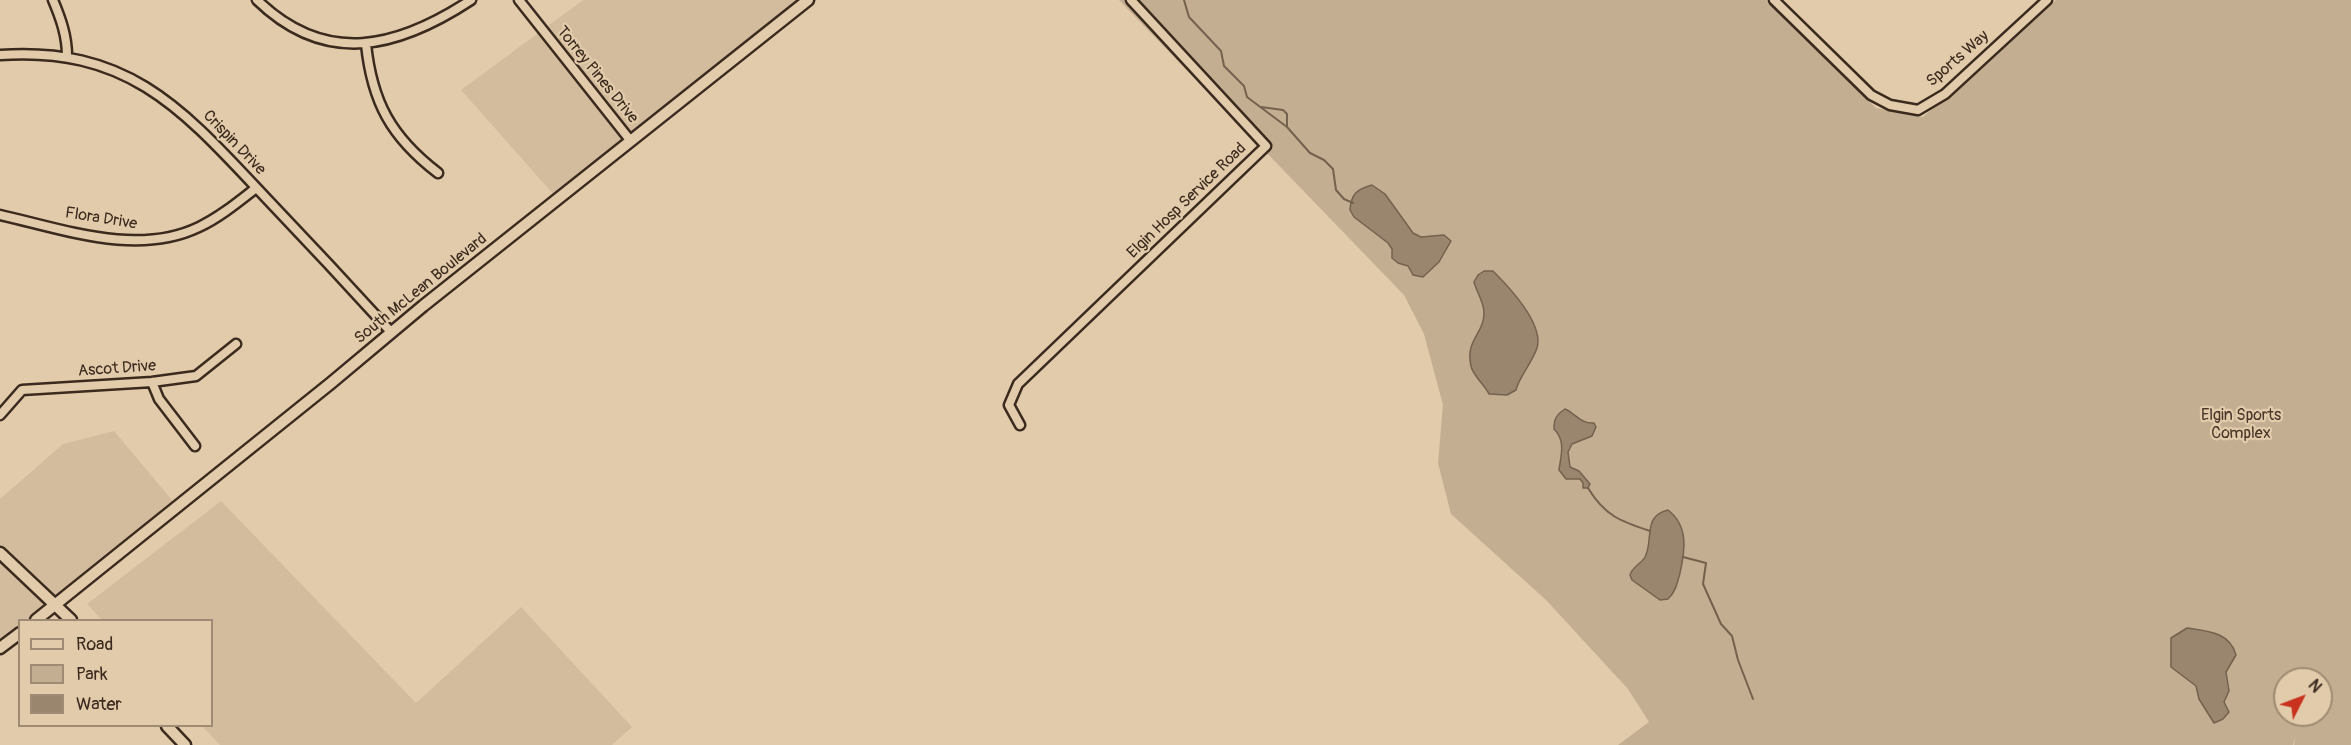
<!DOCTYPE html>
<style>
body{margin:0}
#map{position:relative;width:2351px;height:745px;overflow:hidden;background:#e2cbab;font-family:Pangolin,sans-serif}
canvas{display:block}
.legend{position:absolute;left:18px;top:619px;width:195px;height:108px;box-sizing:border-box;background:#e2cbab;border:2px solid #9f8b73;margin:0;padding:8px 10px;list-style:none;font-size:18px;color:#3b2a1e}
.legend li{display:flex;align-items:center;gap:12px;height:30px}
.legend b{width:30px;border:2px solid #9f8b73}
.north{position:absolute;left:2273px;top:667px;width:60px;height:60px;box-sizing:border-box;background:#e2cbab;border:2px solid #9f8b73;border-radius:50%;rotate:48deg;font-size:16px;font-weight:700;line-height:24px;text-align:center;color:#3b2a1e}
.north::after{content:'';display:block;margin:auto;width:21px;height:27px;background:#c8321e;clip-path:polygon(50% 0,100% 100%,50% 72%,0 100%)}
</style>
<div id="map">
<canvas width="2351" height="745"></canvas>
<ul class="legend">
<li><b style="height:8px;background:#e2cbab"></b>Road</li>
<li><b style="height:16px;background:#c4ae91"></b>Park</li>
<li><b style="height:16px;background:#9a866e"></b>Water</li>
</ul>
<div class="north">N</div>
</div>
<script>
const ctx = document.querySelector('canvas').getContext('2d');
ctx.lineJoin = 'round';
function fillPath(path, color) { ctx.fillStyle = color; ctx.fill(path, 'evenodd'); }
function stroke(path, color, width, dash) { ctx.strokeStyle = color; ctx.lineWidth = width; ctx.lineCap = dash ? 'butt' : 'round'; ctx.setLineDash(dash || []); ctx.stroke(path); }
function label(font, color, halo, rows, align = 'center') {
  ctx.font = font + ' Pangolin,sans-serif'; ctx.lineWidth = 4.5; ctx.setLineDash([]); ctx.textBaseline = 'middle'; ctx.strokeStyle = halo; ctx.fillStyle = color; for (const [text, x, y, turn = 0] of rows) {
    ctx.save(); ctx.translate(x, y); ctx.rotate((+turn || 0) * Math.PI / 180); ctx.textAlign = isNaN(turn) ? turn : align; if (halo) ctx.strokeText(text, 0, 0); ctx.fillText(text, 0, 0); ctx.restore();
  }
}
fillPath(new Path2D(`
 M 583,0 L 807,0 L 555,196 L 461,90 Z
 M 114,431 L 176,505 L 55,603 L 0,550 L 0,499 L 63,444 Z
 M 221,501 L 416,703 L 521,607 L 632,727 L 612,745 L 220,745 L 202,726 L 212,726 L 212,620 L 102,620 L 87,604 Z
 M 0,557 L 50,607 L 32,620 L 20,620 L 19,630 L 0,645 Z`), '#d3bc9e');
fillPath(new Path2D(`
 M 1119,0 L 1766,0 L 1876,108 L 1923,117 L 2056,0 L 2351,0 L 2351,745 L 2294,745 L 2295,736 L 2293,745 L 1618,745 L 1649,722 L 1628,689 L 1546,600 L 1451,514 L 1438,463 L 1443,405 L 1424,334 L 1404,295 ZM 2285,679 L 2321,679 L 2321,715 L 2285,715 Z`), '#c4ae91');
const water = new Path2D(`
 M 1372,185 L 1385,194 L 1413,233 L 1421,237 L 1444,235 L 1451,241 L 1439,262 L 1423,277 L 1413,275 L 1408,266 L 1398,263 L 1392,258 L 1392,249 L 1388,243 L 1354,217 L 1350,210 C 1351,194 1357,189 1372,185 Z
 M 1484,271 L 1493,271 C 1509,287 1544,324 1537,348 C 1532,363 1519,377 1516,390 L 1507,395 L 1489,394 C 1485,385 1473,376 1471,366 C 1465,340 1484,334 1484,313 C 1484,302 1477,293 1474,282 L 1478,275 Z
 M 1565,409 C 1576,414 1581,424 1594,423 L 1596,427 L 1592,436 L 1572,444 L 1568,452 L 1570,467 L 1579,471 L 1590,484 L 1588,488 L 1583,488 L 1583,483 L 1580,479 L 1566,479 L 1559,470 C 1561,455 1566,441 1554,429 C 1554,419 1556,415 1565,409 Z
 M 1668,510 C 1689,526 1685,551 1680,573 C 1677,584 1676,591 1668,599 L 1660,600 L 1632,580 L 1630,575 C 1632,567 1641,564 1645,557 C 1654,540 1642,516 1668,510 Z
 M 2187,628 C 2207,631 2230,632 2236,655 L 2226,672 L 2229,691 L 2224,702 L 2229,712 L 2223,719 L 2214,723 L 2199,699 L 2196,686 L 2171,667 L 2171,638 Z`);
fillPath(water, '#9a866e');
stroke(water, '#74614e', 1.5);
stroke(new Path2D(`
 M 1184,0 L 1189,17 L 1221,51 L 1224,66 L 1244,86 L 1247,97 L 1287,127 L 1310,153 L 1324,160 L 1333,169 L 1336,190 L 1344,199 L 1353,203
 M 1261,107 L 1283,110 L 1287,114 L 1287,127
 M 1588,488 C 1605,516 1620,521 1650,531
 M 1683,557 L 1706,563 L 1703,584 L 1721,624 L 1732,636 L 1738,660 L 1753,699`), '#74614e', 2);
const minor = new Path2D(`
 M 53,0 C 61,19 67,36 67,56
 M 257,0 C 326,67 398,48 471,0
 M 519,0 L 630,140
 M 1774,0 L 1871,95 L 1890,105 L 1918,110 L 1945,94 L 2047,0
 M 366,44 C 372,102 391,137 438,173
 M 0,55 C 131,46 185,112 267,199 C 309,243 350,287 391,332
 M 0,215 C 63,229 137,257 199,227 C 220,217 238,202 256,188
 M 152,382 L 159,399 L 195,446
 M 0,415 L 22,390 L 152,382 L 196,376 L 236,344
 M 1020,425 L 1009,405 L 1018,384 L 1266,146 L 1131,0`);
const major = new Path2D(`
 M 0,553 L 71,620
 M 36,620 L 331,383 L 423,306 L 808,0
 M 0,648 L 20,633
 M 167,726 L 185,745`);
stroke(minor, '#3b2a1e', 13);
stroke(major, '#3b2a1e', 15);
stroke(minor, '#e2cbab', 8);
stroke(major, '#e2cbab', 10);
label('16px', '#3b2a1e', '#e2cbab', [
 ["Sports Way",1958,59,-41],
 ["Torrey Pines Drive",597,75,51],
 ["Crispin Drive",234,143,46],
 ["Elgin Hosp Service Road",1187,201,-44],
 ["Flora Drive",101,219,9],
 ["South McLean Boulevard",421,289,-39],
 ["Ascot Drive",117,369,-4]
]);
label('16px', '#49372a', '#e2cbab', [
 ["Elgin Sports",2241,416],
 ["Complex",2241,434]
]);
</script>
